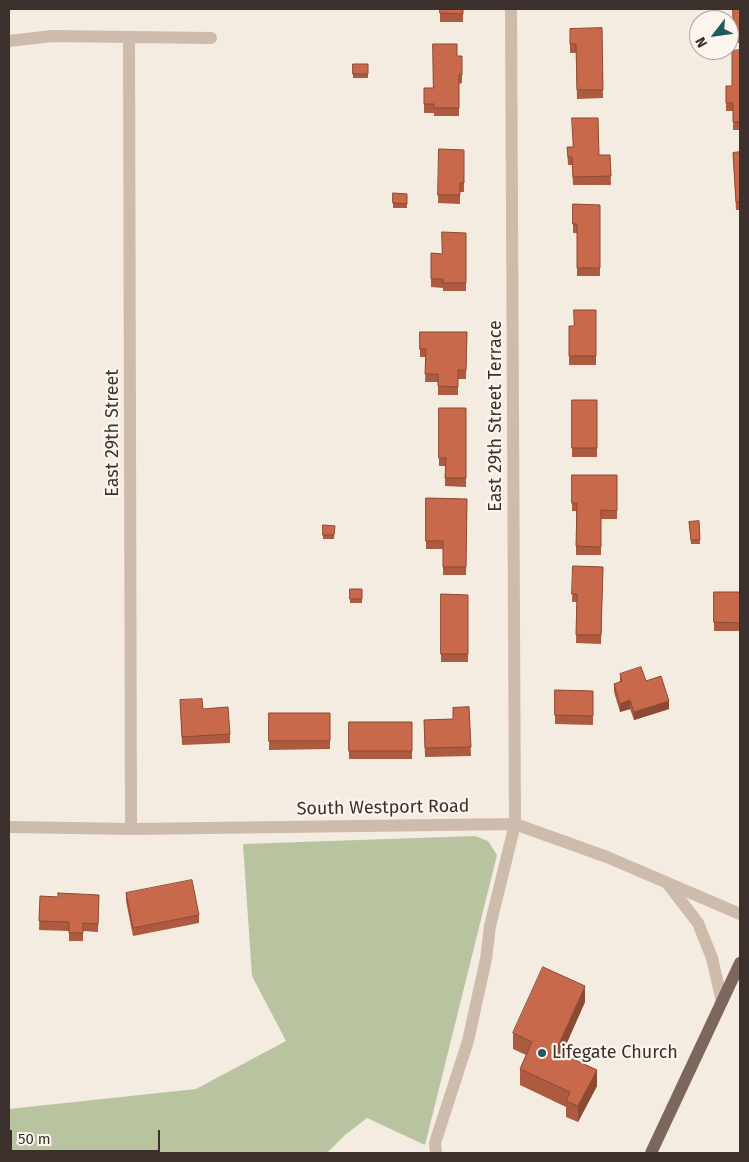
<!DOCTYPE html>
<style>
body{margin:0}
#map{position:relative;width:749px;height:1162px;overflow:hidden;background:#f4ebe1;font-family:"Fira Sans",sans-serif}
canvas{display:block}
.frame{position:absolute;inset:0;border:10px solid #3b302b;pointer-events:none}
.north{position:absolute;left:689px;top:10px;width:50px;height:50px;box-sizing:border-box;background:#fbf5ee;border:1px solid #aea6a0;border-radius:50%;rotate:240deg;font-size:14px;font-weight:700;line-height:20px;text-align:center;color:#3b302b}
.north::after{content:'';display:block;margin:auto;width:18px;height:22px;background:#1f5a5e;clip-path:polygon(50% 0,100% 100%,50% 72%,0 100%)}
.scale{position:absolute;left:10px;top:1130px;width:150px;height:22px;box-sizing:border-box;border:2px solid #3b302b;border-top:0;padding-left:6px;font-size:15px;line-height:18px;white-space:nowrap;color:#3b302b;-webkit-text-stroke:4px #fbf5ee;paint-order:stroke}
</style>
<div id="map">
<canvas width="749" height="1162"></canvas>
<div class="frame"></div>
<div class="north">N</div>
<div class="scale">50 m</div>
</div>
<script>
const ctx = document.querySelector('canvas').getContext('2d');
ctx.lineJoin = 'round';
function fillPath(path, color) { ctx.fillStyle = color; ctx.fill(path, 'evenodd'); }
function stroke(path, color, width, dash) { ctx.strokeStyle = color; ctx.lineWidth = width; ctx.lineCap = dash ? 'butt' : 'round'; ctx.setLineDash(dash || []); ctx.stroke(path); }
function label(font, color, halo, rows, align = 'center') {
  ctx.font = font + ' "Fira Sans",sans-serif'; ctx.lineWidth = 4.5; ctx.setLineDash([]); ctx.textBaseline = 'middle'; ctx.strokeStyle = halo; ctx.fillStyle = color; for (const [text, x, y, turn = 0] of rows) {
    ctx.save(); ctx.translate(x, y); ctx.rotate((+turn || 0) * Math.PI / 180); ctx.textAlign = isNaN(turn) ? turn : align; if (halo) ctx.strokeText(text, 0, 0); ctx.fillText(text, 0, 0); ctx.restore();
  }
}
fillPath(new Path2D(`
 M 475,836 L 488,841 L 497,855 L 425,1145 L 367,1118 L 345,1135 L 327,1153 L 9,1153 L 9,1109 L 196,1089 L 286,1041 L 252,976 L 243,844 Z`), '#b8c4a0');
stroke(new Path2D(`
 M 129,38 L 131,829
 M 9,41 L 52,36 L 211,38
 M 9,827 L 131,829 L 515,824 L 607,857 L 740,914
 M 668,884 L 698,923 L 712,958 L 722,1002
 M 436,1153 L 435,1143 L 468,1041 L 486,959 L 490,926 L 515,824 L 511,9`), '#cdbbac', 12);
stroke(new Path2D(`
 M 651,1153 L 740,963`), '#7d675c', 12);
fillPath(new Path2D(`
 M 440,9 L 463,9 L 463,22 L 440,22 Z
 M 733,9 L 740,9 L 740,43 L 734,43 Z
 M 602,28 L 603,98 L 577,99 L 576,53 L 570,53 L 570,29 Z
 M 740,50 L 740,130 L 733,130 L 733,111 L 726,111 L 726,86 L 732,86 Z
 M 457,56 L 462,56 L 462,83 L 459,84 L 459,116 L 434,116 L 434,113 L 424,113 L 424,88 L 433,88 Z
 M 353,64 L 368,64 L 368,78 L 353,78 Z
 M 567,147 L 599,155 L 610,155 L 611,185 L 573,185 L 572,165 L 568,165 Z
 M 439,149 L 464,150 L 464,192 L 460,192 L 460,204 L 438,203 Z
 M 740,152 L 740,210 L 736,210 L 733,153 Z
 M 393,193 L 407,194 L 407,208 L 393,208 Z
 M 573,204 L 600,205 L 600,276 L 577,276 L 577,233 L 573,233 Z
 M 466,233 L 466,291 L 443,291 L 443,288 L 431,287 L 431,253 L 442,254 Z
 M 596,310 L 596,365 L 569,365 L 569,326 L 574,326 Z
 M 420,332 L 467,332 L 466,379 L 458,379 L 458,395 L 438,395 L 438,382 L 425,382 L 426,357 L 420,357 Z
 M 572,400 L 597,400 L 597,457 L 572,457 Z
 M 439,408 L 466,408 L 466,487 L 445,486 L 445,466 L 439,466 Z
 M 572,475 L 617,475 L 617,519 L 601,519 L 601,555 L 576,555 L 576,511 L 572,511 Z
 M 426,498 L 467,499 L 466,575 L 443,575 L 443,549 L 426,549 Z
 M 699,521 L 700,544 L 691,544 L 689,522 Z
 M 323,525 L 335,526 L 334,539 L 323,539 Z
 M 573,566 L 603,567 L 601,644 L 576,643 L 577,602 L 572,602 Z
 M 350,589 L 362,589 L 362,603 L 350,603 Z
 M 714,592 L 740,592 L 740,631 L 714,631 Z
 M 441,594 L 468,595 L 468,662 L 441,662 Z
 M 620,674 L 646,681 L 669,709 L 634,720 L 630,709 L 620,712 L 614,692 L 614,684 L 620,682 Z
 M 555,690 L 593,691 L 593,725 L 555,724 Z
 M 180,700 L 203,709 L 230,734 L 230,743 L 182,745 Z
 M 469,707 L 471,756 L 425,757 L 424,720 L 453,719 L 453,708 Z
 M 269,713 L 330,713 L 330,749 L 269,750 Z
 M 349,722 L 412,722 L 412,759 L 349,759 Z
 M 126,893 L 199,915 L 199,923 L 133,936 L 126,901 Z
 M 99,895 L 98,932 L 83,931 L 83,941 L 69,941 L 69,931 L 39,930 L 40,896 L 58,897 Z
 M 585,1002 L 562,1054 L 597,1086 L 578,1122 L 566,1117 L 566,1107 L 520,1085 L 520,1069 L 526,1055 L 513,1049 L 513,1033 Z`), '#ac5a40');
fillPath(new Path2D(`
 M 630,700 L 630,709 L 620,712 L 620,704 Z
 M 669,701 L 669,709 L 634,720 L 634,712 Z
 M 585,986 L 585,1002 L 556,1067 L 556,1051 Z
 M 597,1070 L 597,1086 L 578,1122 L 578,1106 Z`), '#8c4a34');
const building = new Path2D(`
 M 440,9 L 463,9 L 463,14 L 440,13 Z
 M 733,9 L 740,9 L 740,35 L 734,35 Z
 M 602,28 L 603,90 L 577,90 L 576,44 L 570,44 L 570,29 Z
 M 433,44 L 457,44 L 457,56 L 462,56 L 462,75 L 459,75 L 459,108 L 434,108 L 434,104 L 424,104 L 424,88 L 433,88 Z
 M 740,50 L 740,122 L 733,122 L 733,103 L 726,103 L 726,86 L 732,86 L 732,51 Z
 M 353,64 L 368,64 L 368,74 L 353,74 Z
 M 572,118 L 598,118 L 599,155 L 610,155 L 611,176 L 573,177 L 572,157 L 568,157 L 567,147 L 573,147 Z
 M 439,149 L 464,150 L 464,183 L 460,183 L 460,195 L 438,195 Z
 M 740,152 L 740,202 L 736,202 L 733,153 Z
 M 393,193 L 407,194 L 407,204 L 393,203 Z
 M 573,204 L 600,205 L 600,268 L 577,268 L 577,224 L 573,224 Z
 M 442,232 L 466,233 L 466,283 L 443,283 L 443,279 L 431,279 L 431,253 L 442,254 Z
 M 574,310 L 596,310 L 596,356 L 569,356 L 569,326 L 574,326 Z
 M 420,332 L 467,332 L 466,370 L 458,370 L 458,387 L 438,386 L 438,374 L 425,374 L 426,349 L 420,349 Z
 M 572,400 L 597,400 L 597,448 L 572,448 Z
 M 439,408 L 466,408 L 466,478 L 445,478 L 446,458 L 439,458 Z
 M 572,475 L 617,475 L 617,511 L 601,510 L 601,547 L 576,546 L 577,503 L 572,503 Z
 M 426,498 L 467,499 L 466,567 L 443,567 L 443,541 L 426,541 Z
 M 699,521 L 700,540 L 691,540 L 689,522 Z
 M 323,525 L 335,526 L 334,535 L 323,535 Z
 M 573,566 L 603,567 L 601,635 L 576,635 L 577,594 L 572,594 Z
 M 350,589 L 362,589 L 362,599 L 350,599 Z
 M 714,592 L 740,592 L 740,623 L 714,622 Z
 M 441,594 L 468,595 L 468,654 L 441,654 Z
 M 641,667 L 646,681 L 661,676 L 669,701 L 634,712 L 630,700 L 620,704 L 614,684 L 622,681 L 620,674 Z
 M 555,690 L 593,691 L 593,716 L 555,715 Z
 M 202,699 L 203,709 L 228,707 L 230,734 L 182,737 L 180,700 Z
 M 469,707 L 471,747 L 425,748 L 424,720 L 453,719 L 453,708 Z
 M 269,713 L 330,713 L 330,741 L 269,741 Z
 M 349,722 L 412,722 L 412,751 L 349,751 Z
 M 192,880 L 199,915 L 133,928 L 126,893 Z
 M 58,893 L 99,895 L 98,924 L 83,923 L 83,933 L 69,933 L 69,922 L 39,921 L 40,896 L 58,897 Z
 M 543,967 L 585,986 L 556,1051 L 597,1070 L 578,1106 L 566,1101 L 570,1092 L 520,1069 L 532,1042 L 513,1033 Z`);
fillPath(building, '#c8694b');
stroke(building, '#8c4a34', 1);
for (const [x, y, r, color] of [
 [542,1053,5,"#1f5a5e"]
]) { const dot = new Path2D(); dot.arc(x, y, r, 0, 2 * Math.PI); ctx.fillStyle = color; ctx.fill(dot); stroke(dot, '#fbf5ee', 2); }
label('18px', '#3b302b', '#fbf5ee', [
 ["East 29th Street Terrace",496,416,-90],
 ["East 29th Street",113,433,-90],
 ["South Westport Road",383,808,-1]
]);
label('18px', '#3b302b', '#fbf5ee', [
 ["Lifegate Church",552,1053]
], 'left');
</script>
